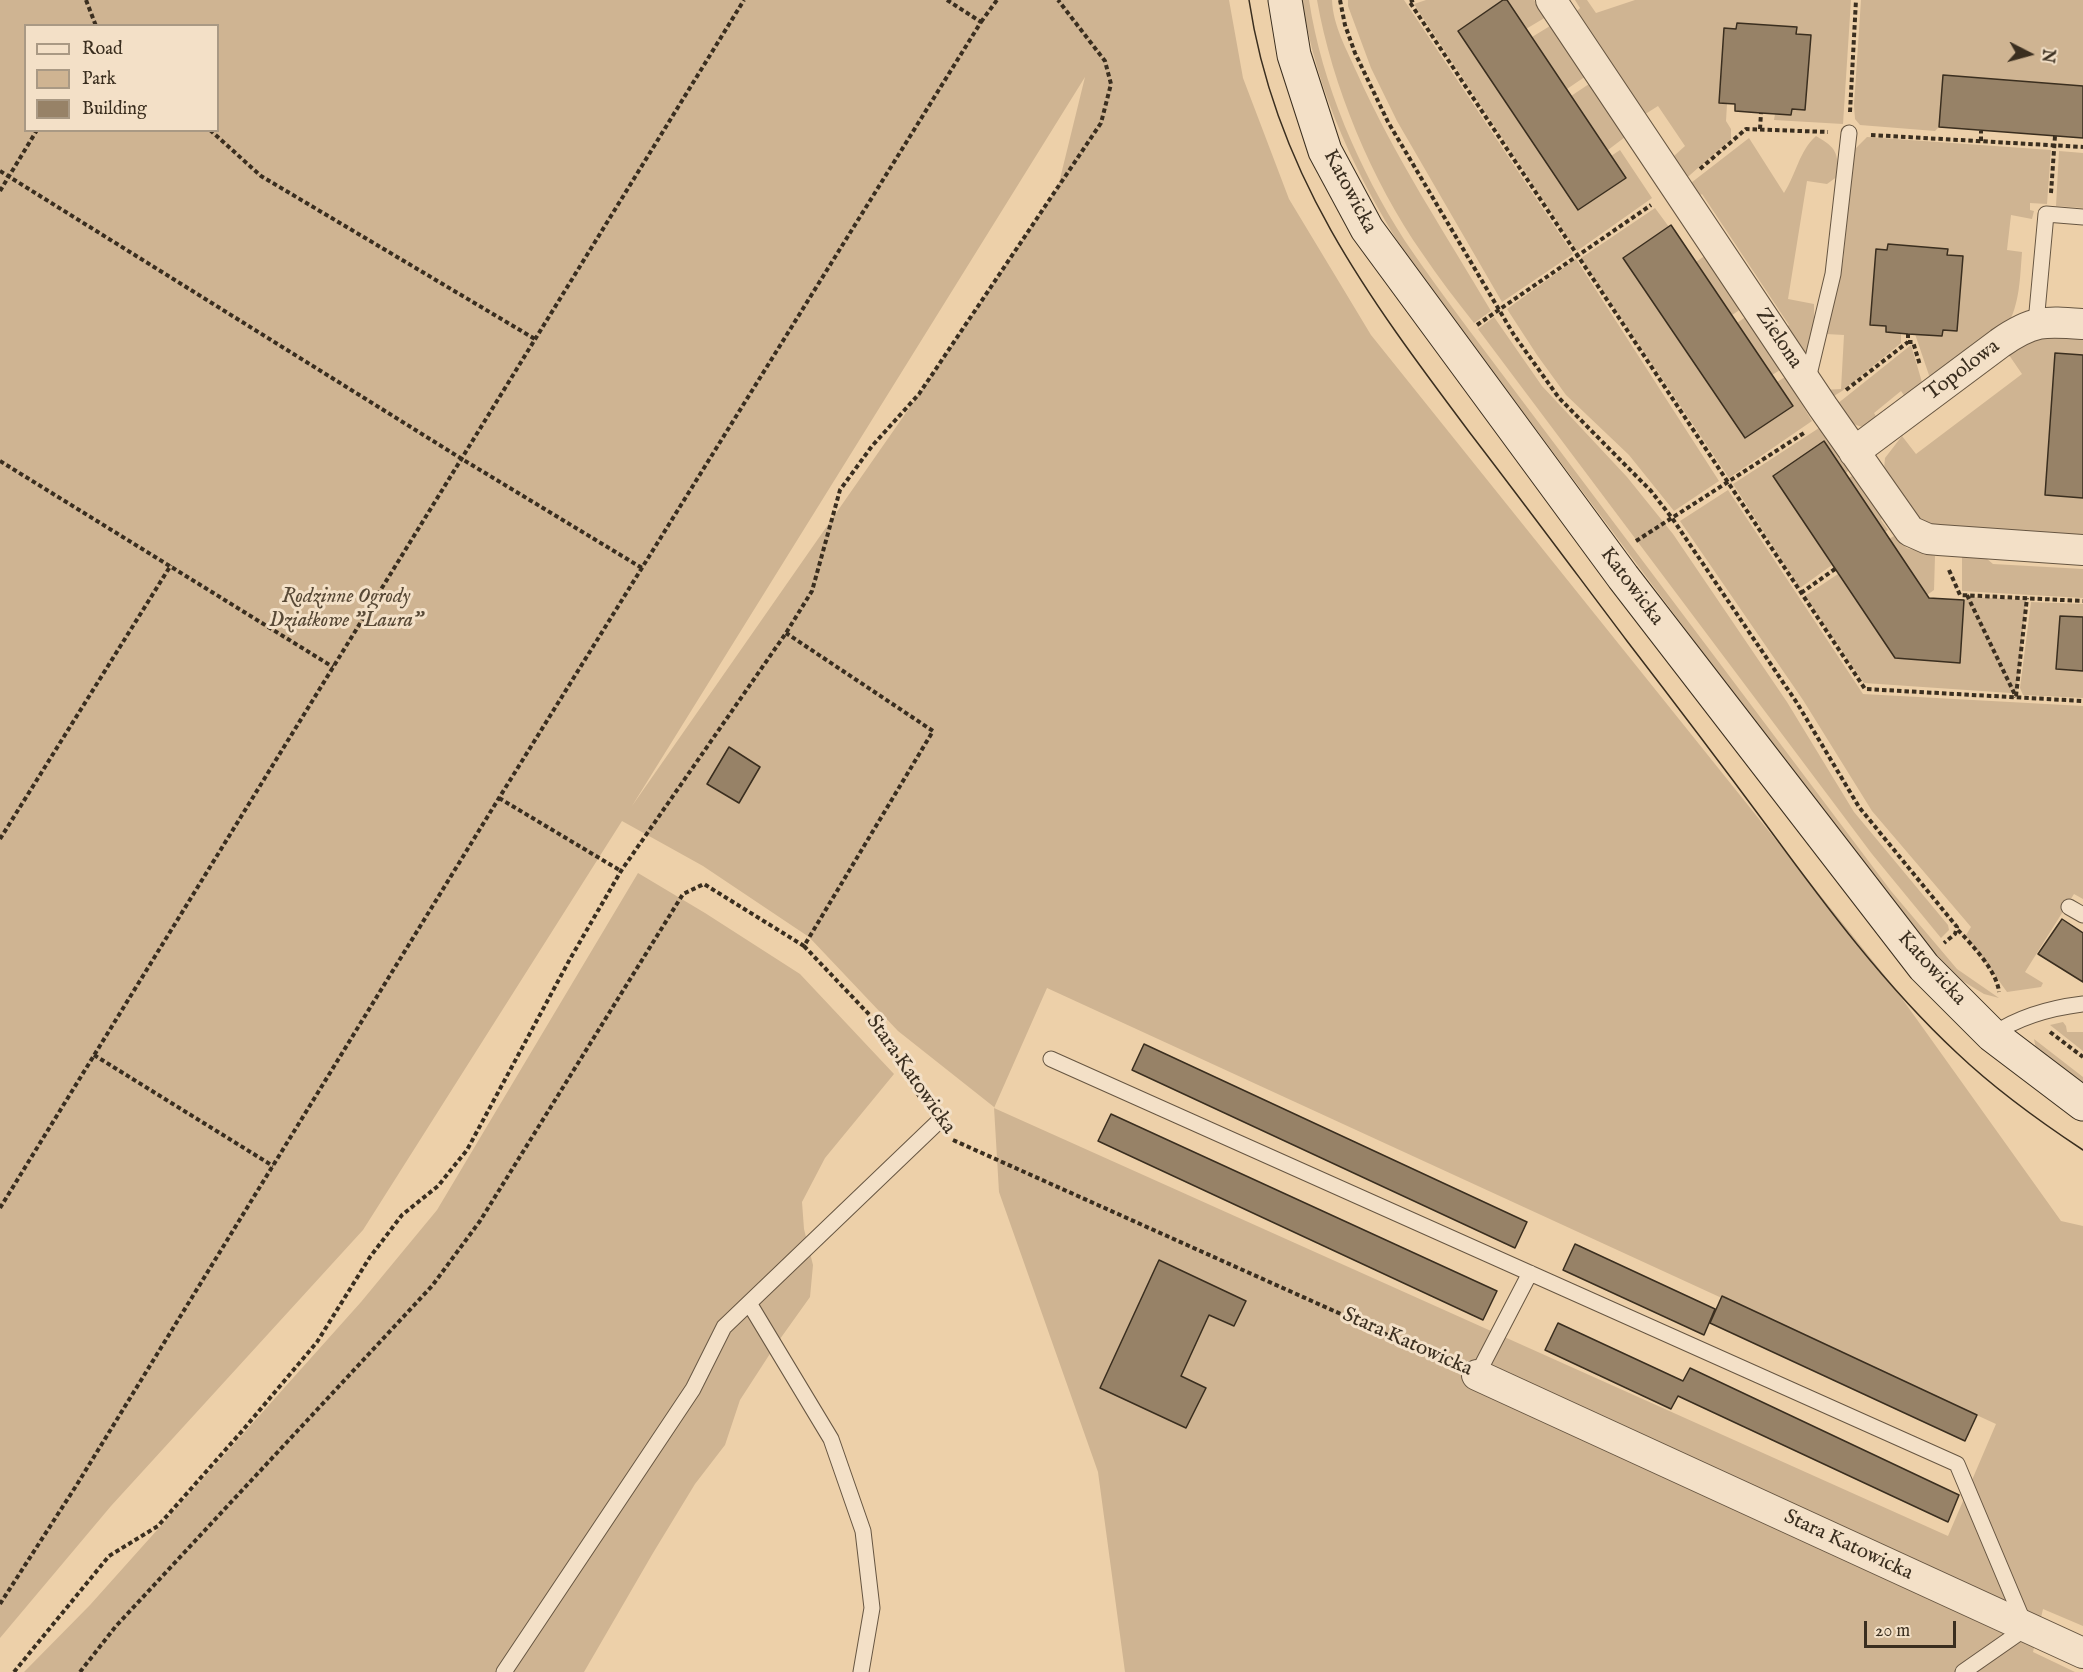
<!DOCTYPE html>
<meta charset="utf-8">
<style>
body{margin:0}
#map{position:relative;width:2083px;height:1672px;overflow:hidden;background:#edd0a9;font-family:"IM FELL English",serif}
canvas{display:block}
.legend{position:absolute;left:24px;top:24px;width:195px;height:108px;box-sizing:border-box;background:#f3e0c7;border:2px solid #a99984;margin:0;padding:8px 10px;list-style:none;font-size:18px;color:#3a2e1f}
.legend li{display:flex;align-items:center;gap:12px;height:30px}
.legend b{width:30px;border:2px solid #a99984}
.north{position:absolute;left:1999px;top:24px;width:60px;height:60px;-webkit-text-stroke:4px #f3e0c7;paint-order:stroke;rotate:96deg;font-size:16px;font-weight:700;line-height:24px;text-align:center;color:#3a2e1f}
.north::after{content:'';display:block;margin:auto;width:21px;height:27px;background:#3a2e1f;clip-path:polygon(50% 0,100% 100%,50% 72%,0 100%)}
.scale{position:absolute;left:1864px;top:1621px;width:92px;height:27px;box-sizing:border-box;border:3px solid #3a2e1f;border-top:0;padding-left:8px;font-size:18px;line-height:21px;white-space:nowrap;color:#3a2e1f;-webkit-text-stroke:4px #f3e0c7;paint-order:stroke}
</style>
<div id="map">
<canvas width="2083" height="1672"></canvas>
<ul class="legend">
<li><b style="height:8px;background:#f3e0c7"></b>Road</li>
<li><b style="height:16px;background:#cfb492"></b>Park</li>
<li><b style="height:16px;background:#978267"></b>Building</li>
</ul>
<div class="north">N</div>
<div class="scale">20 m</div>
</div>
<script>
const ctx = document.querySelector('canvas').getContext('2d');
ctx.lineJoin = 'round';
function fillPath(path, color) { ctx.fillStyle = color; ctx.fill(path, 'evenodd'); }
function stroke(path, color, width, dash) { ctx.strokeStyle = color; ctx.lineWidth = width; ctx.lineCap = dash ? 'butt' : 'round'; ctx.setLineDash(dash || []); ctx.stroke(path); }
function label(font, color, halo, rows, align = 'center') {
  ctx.font = font + ' "IM FELL English",serif'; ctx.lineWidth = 6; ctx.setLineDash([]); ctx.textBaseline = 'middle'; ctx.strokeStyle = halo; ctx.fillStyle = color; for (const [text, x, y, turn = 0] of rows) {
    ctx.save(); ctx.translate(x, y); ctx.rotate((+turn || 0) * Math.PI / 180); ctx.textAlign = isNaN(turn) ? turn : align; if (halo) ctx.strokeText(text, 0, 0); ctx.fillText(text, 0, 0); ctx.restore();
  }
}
fillPath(new Path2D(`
 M 0,0 L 1229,0 L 1243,78 L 1289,199 L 1371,335 L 1893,986 L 2061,1221 L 2083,1226 L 2083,1626 L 2043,1609 L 2033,1652 L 2075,1672 L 1125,1672 L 1098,1472 L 999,1192 L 994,1107 L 898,1031 L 809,937 L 703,866 L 622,821 L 363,1230 L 111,1506 L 0,1638 ZM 26,26 L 218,26 L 218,130 L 26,130 ZM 1085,77 L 1058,187 L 919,394 L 632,806 ZM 1047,988 L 1996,1424 L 1948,1536 L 994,1108 Z
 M 1302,0 L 1309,0 C 1322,85 1359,169 1405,241 C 1425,271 1447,300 1469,330 L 1891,891 L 1957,969 L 1999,998 L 1984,994 L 1961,980 L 1928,946 L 1769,741 L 1408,258 C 1358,180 1316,92 1302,0 Z
 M 1317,0 L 1332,0 C 1333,26 1347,50 1357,73 C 1394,156 1445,233 1491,311 L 1474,323 C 1456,300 1438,277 1422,253 C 1372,181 1332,86 1317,0 Z
 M 1348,0 L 1404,0 L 1573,254 L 1502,302 L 1397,121 L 1371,68 L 1348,6 Z
 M 1426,0 L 1503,0 L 1458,31 L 1577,210 L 1626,178 L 1611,156 L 1620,150 L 1652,198 L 1577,251 L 1414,4 Z
 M 1507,0 L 1534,0 L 1546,17 L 1526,29 Z
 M 1575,0 L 1587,0 L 1596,13 L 1635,0 L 1851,0 L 1843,124 L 1774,120 L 1775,114 L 1791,115 L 1792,109 L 1805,109 L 1811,35 L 1725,28 L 1719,103 L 1727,104 L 1726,121 L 1731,129 L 1731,139 L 1682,182 L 1668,148 L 1674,156 L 1685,146 L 1658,106 L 1639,118 L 1574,14 L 1580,8 Z
 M 1861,0 L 2083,0 L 2083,86 L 1944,75 L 1939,127 L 1935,131 L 1860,125 L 1855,119 L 1854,105 Z
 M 1550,26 L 1586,76 L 1567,89 L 1532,37 Z
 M 1589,84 L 1625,137 L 1608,150 L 1571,96 Z
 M 1816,136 C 1837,148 1838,153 1838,176 L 1827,184 L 1807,181 L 1788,299 L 1814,304 L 1814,334 L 1807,357 L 1784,329 L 1789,325 L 1702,194 L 1693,200 L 1687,186 L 1749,138 L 1784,193 C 1796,175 1799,151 1816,136 Z
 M 1867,137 L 2051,150 L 2047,204 L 2030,203 L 2030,210 L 2034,211 L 2032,219 L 2011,215 L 2007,250 L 2022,252 C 2020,277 2020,304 2007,326 L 1932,384 L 1915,334 L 1942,336 L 1962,256 L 1947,255 L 1947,249 L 1888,244 L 1887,250 L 1876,250 L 1870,324 L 1886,326 L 1886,332 L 1901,333 L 1901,343 L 1842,391 L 1826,401 L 1822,390 L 1841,389 L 1844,335 L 1826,334 L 1843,261 L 1853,159 L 1855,149 Z
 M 2059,151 L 2083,153 L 2083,208 L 2056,206 Z
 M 1655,208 L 1669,227 L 1623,258 L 1744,438 L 1777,382 L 1785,377 L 1812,421 L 1729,478 L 1581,258 Z
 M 1706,255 L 1741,309 L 1732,315 L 1696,262 Z
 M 1576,259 L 1719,481 L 1674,511 L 1629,455 L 1566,395 L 1537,355 L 1507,309 Z
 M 1747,316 L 1780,370 L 1772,375 L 1737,323 Z
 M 1494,317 L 1542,386 L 1627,477 L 1673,534 L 1787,702 L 1854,812 L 1948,925 L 1949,930 L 1941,938 L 1872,854 L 1478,329 Z
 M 2049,335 L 2083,336 L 2083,355 L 2055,353 L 2045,495 L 2083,498 L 2083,543 L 1945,536 L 1911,520 L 1884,469 L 1885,458 L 1902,436 L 1916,454 L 2022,374 L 2009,355 L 2036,339 Z
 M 1911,345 L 1924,389 L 1908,401 L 1901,391 L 1874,413 L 1883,428 C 1859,429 1849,424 1832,408 Z
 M 1819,428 L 1849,470 L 1846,473 L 1824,442 L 1773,476 L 1832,565 L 1800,588 L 1733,484 Z
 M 1852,476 L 1882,517 L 1881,520 L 1888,530 L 1885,532 L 1849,478 Z
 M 1728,490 L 1863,694 L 2083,706 L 2083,899 L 2074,894 L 2025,972 L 2043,983 L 2041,987 L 2007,992 L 1966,935 L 1971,927 L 1872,811 L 1803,700 L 1680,521 Z
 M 1894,536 L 1907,548 L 1935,556 L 1934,590 L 1927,595 L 1889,539 Z
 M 1962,551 L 1979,552 L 1993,564 L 2083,569 L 2083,598 L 1962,591 Z
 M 1838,574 L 1895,658 L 1960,663 L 1964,600 L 1970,597 L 2026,600 L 2017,690 L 2011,693 L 1864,683 L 1805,596 Z
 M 2031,602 L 2083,604 L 2083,617 L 2060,616 L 2056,669 L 2083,671 L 2083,698 L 2023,695 L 2020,688 Z
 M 638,873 L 705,913 L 800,974 L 894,1074 L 825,1158 L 802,1202 L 804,1229 L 813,1265 L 810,1297 L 775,1346 L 740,1400 L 725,1445 L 695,1484 L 653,1553 L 584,1672 L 24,1672 L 90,1605 L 361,1302 L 437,1210 Z
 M 2063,1022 L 2066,1026 L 2067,1032 L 2083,1032 L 2083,1051 L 2050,1025 Z
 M 2034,1039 L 2083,1077 L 2083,1085 L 2036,1049 Z`), '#cfb492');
const building = new Path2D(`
 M 1503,0 L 1507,0 L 1626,178 L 1578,210 L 1458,31 Z
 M 1737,23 L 1797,27 L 1796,34 L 1811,35 L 1805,110 L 1792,109 L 1791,115 L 1761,113 L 1735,111 L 1735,104 L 1719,103 L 1724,28 L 1736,29 Z
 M 1943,75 L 2083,86 L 2083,138 L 1939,127 Z
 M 1671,225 L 1793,406 L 1745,438 L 1623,258 Z
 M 1888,244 L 1948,249 L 1947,255 L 1963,256 L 1957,331 L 1943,330 L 1942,336 L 1908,334 L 1886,332 L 1886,326 L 1870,325 L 1876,249 L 1887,250 Z
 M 2055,353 L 2083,355 L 2083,498 L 2045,495 Z
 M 1824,441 L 1929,598 L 1964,600 L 1960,663 L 1895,658 L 1773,476 Z
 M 2060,616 L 2083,617 L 2083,671 L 2056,669 Z
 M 729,747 L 760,767 L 739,803 L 707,784 Z
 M 2062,919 L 2083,933 L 2083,982 L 2038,954 Z
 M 1144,1044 L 1527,1222 L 1515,1248 L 1132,1070 Z
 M 1111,1114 L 1497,1291 L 1483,1320 L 1098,1141 Z
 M 1575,1244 L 1715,1309 L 1704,1335 L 1563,1270 Z
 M 1159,1260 L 1246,1301 L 1234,1326 L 1209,1315 L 1181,1376 L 1206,1388 L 1186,1428 L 1100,1388 Z
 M 1722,1296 L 1977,1415 L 1965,1441 L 1710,1323 Z
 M 1558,1323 L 1683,1381 L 1690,1368 L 1959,1495 L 1948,1522 L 1678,1396 L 1671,1409 L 1545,1350 Z`);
fillPath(building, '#978267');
stroke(building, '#3a2e1f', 1.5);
const lane = new Path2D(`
 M 2036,323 L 2046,214 L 2083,217
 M 1807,383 L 1833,274 L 1849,133
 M 2069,907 L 2083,915
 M 1992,1035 C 2020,1016 2050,1008 2083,1004
 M 1051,1059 L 1957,1464 L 2026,1628 L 1963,1672
 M 749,1303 L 831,1439 L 863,1531 L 872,1608 L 861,1672
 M 1477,1375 L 1530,1273
 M 504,1672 L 693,1389 L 724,1327 L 938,1122`);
const street = new Path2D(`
 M 1551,0 L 1823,407 L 1910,531 L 1928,539 L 1939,540 L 2083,550
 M 1854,452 L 2000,343 C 2033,320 2044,321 2083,324
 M 1477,1375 L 2083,1653`);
const secondary = new Path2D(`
 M 1285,0 L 1294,55 L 1325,151 L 1367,229 L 1623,577 L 1924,967 L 1992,1035 L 2083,1104`);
stroke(lane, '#675642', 17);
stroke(street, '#675642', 32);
stroke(secondary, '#3a2e1f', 35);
stroke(new Path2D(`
 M 86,0 L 96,26
 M 1340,0 L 1345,25 L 1355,53 L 1388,122 L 1514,335 L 1559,398 L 1651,491 L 1672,518 L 1797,703 L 1859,807 L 1957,927 L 1955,934 L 1944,943
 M 1414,0 L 1409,1 L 1865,689 L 2083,701
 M 981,22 L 997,0
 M 1850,112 L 1856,0
 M 1760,129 L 1761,113
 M 210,130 L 261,176 L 535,339
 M 1871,135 L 2083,147
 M 1981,141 L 1981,131
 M 1700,169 L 1746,129 L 1828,132
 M 0,171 L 462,459 L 642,568
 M 0,191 L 37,130
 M 2051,193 L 2055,136
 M 1477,325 L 1651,205
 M 1908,342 L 1913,342 L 1920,365
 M 1846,390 L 1908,342 L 1908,334
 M 0,461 L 333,667
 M 1636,541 L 1804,433
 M 1949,570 L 1960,595 L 2083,601
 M 1801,593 L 1835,569
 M 1967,595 L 2016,697
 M 2016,696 L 2027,598
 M 499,798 L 621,871
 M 0,839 L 171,565
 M 1958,930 C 1972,945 1997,971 1999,992
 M 804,946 L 881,1027 L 910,1083 L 925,1104
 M 2050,1032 L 2083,1057
 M 94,1055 L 273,1166
 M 953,1140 L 1450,1363
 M 0,1208 L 744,0
 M 0,1604 L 76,1486 L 499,798 L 981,22 L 947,0
 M 14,1672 L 109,1556 L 158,1526 L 243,1430 L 317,1342 L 370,1257 L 402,1215 L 438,1186 L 467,1150 L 570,959 L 621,871 L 786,633 L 812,591 L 840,490 L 872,446 L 919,394 L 1101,123 L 1111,84 L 1105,61 L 1058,0
 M 80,1672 L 116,1626 L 432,1286 L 480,1221 L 683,894 L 704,884 L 804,946 L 933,731 L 786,633`), '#3a2e1f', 4, [4.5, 3]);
stroke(lane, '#f3e0c7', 15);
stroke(street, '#f3e0c7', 30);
stroke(secondary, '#f3e0c7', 33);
stroke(new Path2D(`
 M 1249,0 C 1275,173 1368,297 1470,433 C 1523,502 1575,572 1627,641 C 1674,702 1721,764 1767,826 C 1825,905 1885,986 1957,1053 C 1996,1090 2039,1121 2083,1150`), '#3a2e1f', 1.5);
label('21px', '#3a2e1f', '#f3e0c7', [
 ["Katowicka",1349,192,62],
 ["Zielona",1778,339,56],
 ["Topolowa",1963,371,-37],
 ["Katowicka",1631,587,53],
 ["Katowicka",1931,969,48],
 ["Stara Katowicka",910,1075,55],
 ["Stara Katowicka",1407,1343,24],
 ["Stara Katowicka",1848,1546,25]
]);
label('italic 21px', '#584936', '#f3e0c7', [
 ["Rodzinne Ogrody",346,598],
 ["Działkowe \"Laura\"",346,622]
]);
</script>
